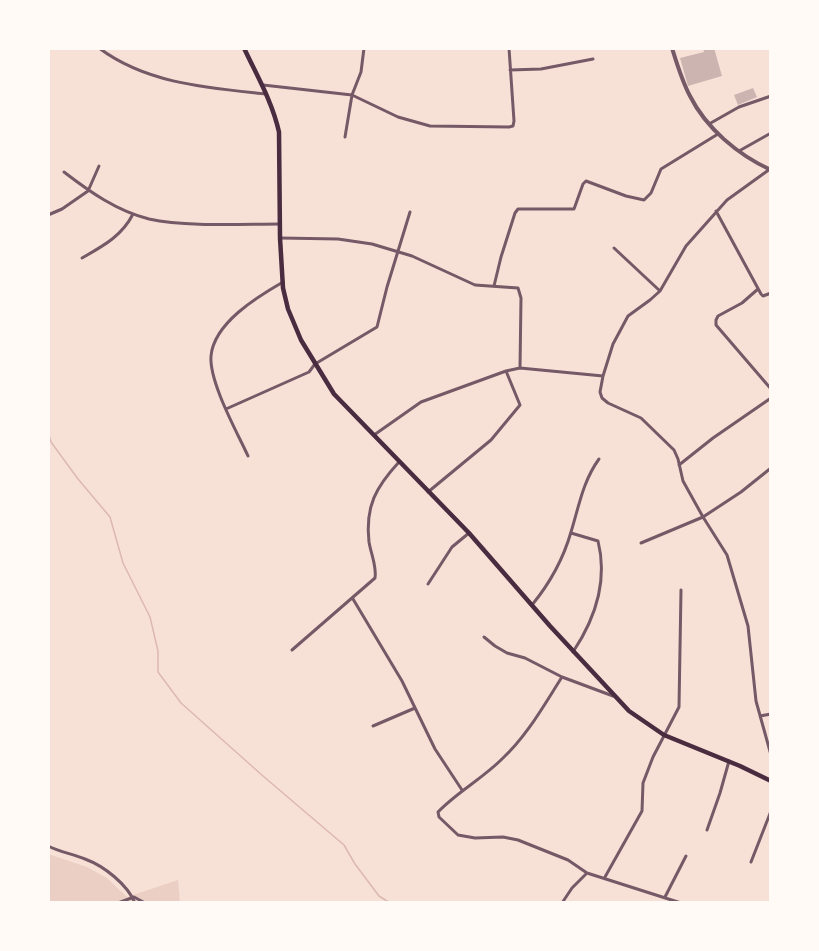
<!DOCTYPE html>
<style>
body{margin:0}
#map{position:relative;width:819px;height:951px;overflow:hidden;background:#f7e1d7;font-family:Georgia,serif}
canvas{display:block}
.frame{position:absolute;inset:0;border:50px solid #fffaf5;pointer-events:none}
</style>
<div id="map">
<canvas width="819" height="951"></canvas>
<div class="frame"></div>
</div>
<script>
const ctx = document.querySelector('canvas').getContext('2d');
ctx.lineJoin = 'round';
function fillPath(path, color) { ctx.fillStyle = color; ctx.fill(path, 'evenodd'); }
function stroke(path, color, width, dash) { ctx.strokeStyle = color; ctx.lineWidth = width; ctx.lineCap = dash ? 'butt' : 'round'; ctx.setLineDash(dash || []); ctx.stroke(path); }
fillPath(new Path2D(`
 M 48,854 L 87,867 L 107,878 L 127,897 L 178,880 L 180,903 L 48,903 Z`), '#ebcfc5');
stroke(new Path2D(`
 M 48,432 L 51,442 L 78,479 L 110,517 L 123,563 L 150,617 L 158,651 L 158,672 L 181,703 L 263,776 L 344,845 L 355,864 L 379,896 L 390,903`), '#dcb8b0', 1.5);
fillPath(new Path2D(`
 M 703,48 L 714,48 L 722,76 L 688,86 L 680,58 L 704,52 Z
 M 753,88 L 757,97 L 738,105 L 734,95 Z`), '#ccb4b1');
stroke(new Path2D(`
 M 99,48 C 147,84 209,88 266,94
 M 510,70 L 541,69 L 593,59
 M 263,85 L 352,95 L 398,117 L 430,126 L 509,127 L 513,126 L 514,121 L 509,48
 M 709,124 L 739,107 L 771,96
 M 345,137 L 352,95 L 361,72 L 364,48
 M 739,151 L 771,133
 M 770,169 L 727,200 L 686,246 L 660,291 L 650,300 L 628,316 L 613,344 L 603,376 L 600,392 L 602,398 L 608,403 L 641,418 L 674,450 L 678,459 L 683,481 L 703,517 L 727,555 L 748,626 L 756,701 L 771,755
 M 64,172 C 90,192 117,211 149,219 C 186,227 241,224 280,224
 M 716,211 L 761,294 L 763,296 L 771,293
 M 48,215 L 62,209 L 88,191 L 99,166
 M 280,238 L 338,239 L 372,244 L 412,256 L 475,285 L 518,288 L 521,298 L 520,368
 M 614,248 L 660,291
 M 82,258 C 103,246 122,236 133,214
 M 494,286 L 501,257 L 515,213 L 518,209 L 574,209 L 583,184 L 586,181 L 626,196 L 644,200 L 651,193 L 661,169 L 718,134
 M 758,289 L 742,303 L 718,316 L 716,320 L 716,325 L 771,389
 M 226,409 L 309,372 L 315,364 L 377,327 L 387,287 L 410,212
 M 374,435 L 421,402 L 506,371 L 520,368 L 603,376
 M 248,456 C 237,432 209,382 211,356 C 214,323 257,297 283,282
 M 679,465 L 713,438 L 771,398
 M 428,492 L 491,440 L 520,405 L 506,371
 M 571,533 L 598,541 C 608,581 595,619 573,652
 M 641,543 L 703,517 L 741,492 L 771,468
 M 428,584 L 452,547 L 469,533
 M 353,599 L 402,681 L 435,749 L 462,790
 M 532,605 C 550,583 563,560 571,532 C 579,506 583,481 599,459
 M 484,637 L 495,646 L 507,653 L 525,658 L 562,677 L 613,696
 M 292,650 L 375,578 C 377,567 371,554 369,542 C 365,506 376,487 399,462
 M 562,677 C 544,705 527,736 502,759 C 482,779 457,792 438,812 L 439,817 L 458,835 L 475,838 L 503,837 L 518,840 L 568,860 L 587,873 L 681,903
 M 760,716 L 771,714
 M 373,726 L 415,708
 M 707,830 L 720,793 L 729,761
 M 48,846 C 60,852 73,854 85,859 C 104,866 127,884 135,903
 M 751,862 L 771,811
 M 605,877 L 642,811 L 643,783 L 653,757 L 679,707 L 681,590
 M 665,897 L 686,856
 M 118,903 L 134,897 L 145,903
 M 562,903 L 572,888 L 587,873`), '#755966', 3);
stroke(new Path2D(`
 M 672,48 C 677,64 682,81 690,96 C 706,128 738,155 771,170`), '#755966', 4);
stroke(new Path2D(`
 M 244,48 C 257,76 272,101 279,132 L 280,238 L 283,288 L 288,309 L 301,340 L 334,394 L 469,533 L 550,626 L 629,711 L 664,735 L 740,766 L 771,781`), '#4a2c40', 4.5);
</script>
